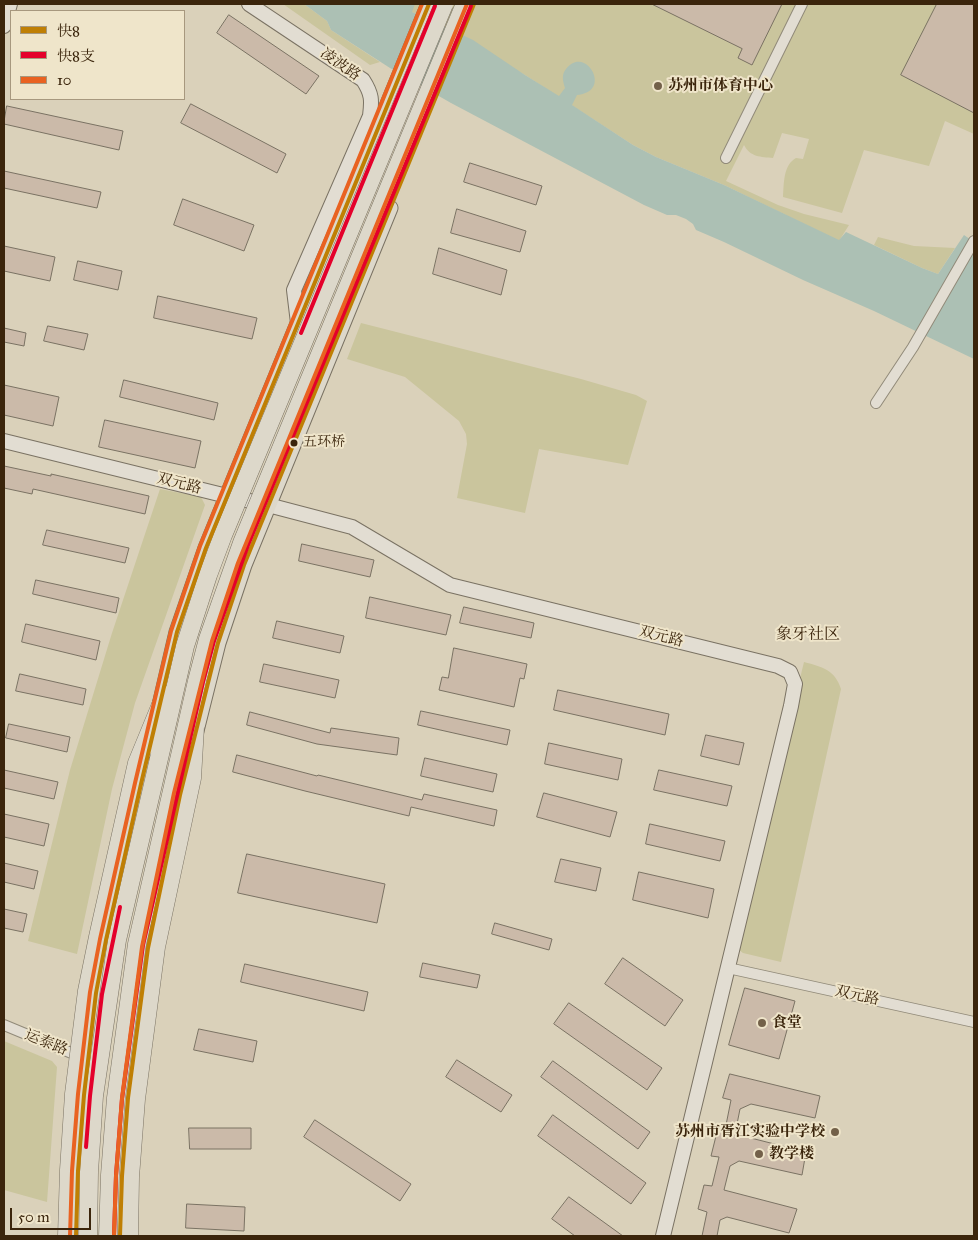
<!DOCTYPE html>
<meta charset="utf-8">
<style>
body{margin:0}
#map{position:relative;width:978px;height:1240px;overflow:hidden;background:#dad1ba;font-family:"IM FELL Great Primer","Noto Serif SC",serif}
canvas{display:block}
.frame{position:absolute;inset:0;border:5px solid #3b250c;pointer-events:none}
.legend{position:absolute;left:10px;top:10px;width:175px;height:90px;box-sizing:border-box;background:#efe5ca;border:1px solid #a7987e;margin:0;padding:6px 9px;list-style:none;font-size:15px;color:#3b250c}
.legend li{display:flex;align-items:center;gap:10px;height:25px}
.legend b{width:25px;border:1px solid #a7987e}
.scale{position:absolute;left:10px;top:1208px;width:81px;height:22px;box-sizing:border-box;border:2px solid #3b250c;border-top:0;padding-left:6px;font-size:15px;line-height:18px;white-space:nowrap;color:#3b250c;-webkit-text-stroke:4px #efe5ca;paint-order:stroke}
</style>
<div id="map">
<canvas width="978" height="1240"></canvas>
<div class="frame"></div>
<ul class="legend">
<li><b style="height:6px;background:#bf7f04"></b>快8</li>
<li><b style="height:6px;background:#e4002b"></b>快8支</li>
<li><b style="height:6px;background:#e96221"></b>10</li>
</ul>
<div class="scale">50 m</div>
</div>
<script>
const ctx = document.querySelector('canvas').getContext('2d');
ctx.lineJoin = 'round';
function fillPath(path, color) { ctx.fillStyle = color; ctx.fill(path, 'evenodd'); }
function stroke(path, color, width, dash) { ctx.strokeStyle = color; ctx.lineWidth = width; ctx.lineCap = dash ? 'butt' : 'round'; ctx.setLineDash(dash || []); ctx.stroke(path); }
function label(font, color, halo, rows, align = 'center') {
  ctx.font = font + ' "IM FELL Great Primer","Noto Serif SC",serif'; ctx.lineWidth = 4; ctx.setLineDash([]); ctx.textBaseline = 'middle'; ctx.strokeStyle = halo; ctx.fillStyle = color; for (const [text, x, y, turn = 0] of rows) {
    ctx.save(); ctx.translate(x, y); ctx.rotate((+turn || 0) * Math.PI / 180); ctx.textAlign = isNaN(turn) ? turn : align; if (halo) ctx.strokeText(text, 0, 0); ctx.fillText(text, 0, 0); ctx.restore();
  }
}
fillPath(new Path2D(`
 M 283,4 L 304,4 L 327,21 L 331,30 L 380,62 L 370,65 Z
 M 399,4 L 974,4 L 974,134 L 945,121 L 929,166 L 864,150 L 842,213 L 783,197 C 784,184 783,165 796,158 L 803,159 L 809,139 L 782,133 L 773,158 C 761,157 750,157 744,145 L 726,181 L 778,205 L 804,214 L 849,225 L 839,241 L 724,185 L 656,157 L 633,145 L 525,75 L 412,12 Z
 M 878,237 L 914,246 L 955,248 L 938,274 L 922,268 L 874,245 Z
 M 361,323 L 581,379 L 636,395 L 647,401 L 628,465 L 539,449 L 525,513 L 457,498 L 467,444 L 466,434 L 459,421 L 405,377 L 347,359 Z
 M 160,489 L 201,497 L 205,505 L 135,703 L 112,789 L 77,954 L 28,941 L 70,770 L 112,633 Z
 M 804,662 C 823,667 835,670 841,689 L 781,962 L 743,953 L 739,950 L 735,945 Z
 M 4,1041 L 52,1061 L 57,1067 L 47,1202 L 4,1190 Z`), '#cac59d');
fillPath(new Path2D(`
 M 304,4 L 415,4 L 412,12 L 473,40 L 525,75 L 559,96 L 565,88 C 563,81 561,75 566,69 C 585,44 614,92 577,95 L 572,105 L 633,145 L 656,157 L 724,185 L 839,240 L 846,232 L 922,268 L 938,274 L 964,235 L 974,242 L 974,359 L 874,311 L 803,280 L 724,242 L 696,230 L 693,224 L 686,219 L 676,215 L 667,215 L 644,205 L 451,103 L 390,68 L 331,30 L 327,21 Z`), '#acc0b4');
const building = new Path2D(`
 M 652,4 L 782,4 L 752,65 L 738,58 L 742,49 Z
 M 937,4 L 974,4 L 974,113 L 901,75 Z
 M 229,15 L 319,76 L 306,94 L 217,33 Z
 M 191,104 L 286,154 L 277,173 L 181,123 Z
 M 7,106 L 123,131 L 119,150 L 4,124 Z
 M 470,163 L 542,186 L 536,205 L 464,182 Z
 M 4,171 L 101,192 L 97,208 L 4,188 Z
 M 183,199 L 254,225 L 244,251 L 174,225 Z
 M 457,209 L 526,231 L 520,252 L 451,233 Z
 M 4,246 L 55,257 L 50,281 L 4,271 Z
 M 439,248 L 507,270 L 501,295 L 433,274 Z
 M 78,261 L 122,271 L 118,290 L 74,280 Z
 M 158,296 L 257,318 L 252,339 L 154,318 Z
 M 48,326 L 88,334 L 84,350 L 44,341 Z
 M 4,328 L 26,333 L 24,346 L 4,342 Z
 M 124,380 L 218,403 L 214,420 L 120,397 Z
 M 4,385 L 59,397 L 53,426 L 4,415 Z
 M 105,420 L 201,441 L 195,468 L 99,447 Z
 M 4,466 L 51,476 L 51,474 L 149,496 L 145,514 L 33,489 L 32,494 L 4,488 Z
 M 47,530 L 129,548 L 125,563 L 43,545 Z
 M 302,544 L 374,560 L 370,577 L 299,561 Z
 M 36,580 L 119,598 L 116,613 L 33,594 Z
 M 370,597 L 451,615 L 446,635 L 366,618 Z
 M 464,607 L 534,623 L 531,638 L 460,623 Z
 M 277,621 L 344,636 L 340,653 L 273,638 Z
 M 26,624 L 100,641 L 96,660 L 22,642 Z
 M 454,648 L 527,664 L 524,679 L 520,678 L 514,707 L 439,690 L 442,677 L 448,678 Z
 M 264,664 L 339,680 L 335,698 L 260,682 Z
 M 20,674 L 86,689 L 83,705 L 16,691 Z
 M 558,690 L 669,714 L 665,735 L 554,710 Z
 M 421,711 L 510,730 L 507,745 L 418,725 Z
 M 250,712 L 330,733 L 331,728 L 399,738 L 397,755 L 317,744 L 247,725 Z
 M 9,724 L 70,737 L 67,752 L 6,738 Z
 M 706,735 L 744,743 L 739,765 L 701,756 Z
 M 549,743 L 622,759 L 618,780 L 545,764 Z
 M 237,755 L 317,776 L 318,775 L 422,800 L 424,794 L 497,810 L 494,826 L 411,807 L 409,816 L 305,791 L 233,772 Z
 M 425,758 L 497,774 L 493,792 L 421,776 Z
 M 4,770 L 58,782 L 54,799 L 4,788 Z
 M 659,770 L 732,786 L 727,806 L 654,790 Z
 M 544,793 L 617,812 L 610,837 L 537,817 Z
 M 4,814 L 49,824 L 44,846 L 4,837 Z
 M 650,824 L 725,841 L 720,861 L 646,844 Z
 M 247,854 L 385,884 L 377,923 L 238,893 Z
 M 561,859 L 601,868 L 596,891 L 555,882 Z
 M 4,863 L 38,871 L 34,889 L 4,882 Z
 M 639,872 L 714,889 L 708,918 L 633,900 Z
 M 4,909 L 27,914 L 23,932 L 4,928 Z
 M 495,923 L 552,939 L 549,950 L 492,934 Z
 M 623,958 L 683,1000 L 665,1026 L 605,984 Z
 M 423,963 L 480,975 L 477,988 L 420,977 Z
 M 245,964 L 368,992 L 364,1011 L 241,982 Z
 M 745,988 L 795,1001 L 779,1059 L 729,1045 Z
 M 569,1003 L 662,1068 L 647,1090 L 554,1024 Z
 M 199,1029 L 257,1041 L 253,1062 L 194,1050 Z
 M 457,1060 L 512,1095 L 501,1112 L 446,1077 Z
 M 553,1061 L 650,1132 L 638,1149 L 541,1077 Z
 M 730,1074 L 820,1096 L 815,1118 L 751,1104 L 740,1109 L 735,1134 L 806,1152 L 802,1175 L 739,1161 L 730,1166 L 724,1190 L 797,1209 L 789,1233 L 727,1217 L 720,1220 L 717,1236 L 702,1236 L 707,1212 L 698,1209 L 704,1185 L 712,1186 L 719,1157 L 711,1156 L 718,1128 L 725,1130 L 731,1100 L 723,1098 Z
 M 553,1115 L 646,1183 L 631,1204 L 538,1136 Z
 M 315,1120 L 411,1184 L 400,1201 L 304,1137 Z
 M 189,1128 L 251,1128 L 251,1149 L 190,1149 Z
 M 569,1197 L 623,1236 L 575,1236 L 552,1219 Z
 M 187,1204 L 245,1207 L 244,1231 L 186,1228 Z`);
fillPath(building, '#cbbaa9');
stroke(building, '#7a7263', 1);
const street = new Path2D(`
 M 726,158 L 802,4
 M 876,403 L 913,347 L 974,241
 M 728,968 L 974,1022
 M 4,1025 L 81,1057`);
const secondary = new Path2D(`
 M 249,4 L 363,80 C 372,94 372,100 370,116 L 294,290 L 298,323
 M 4,26 L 10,4
 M 4,441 L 227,496 L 268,505 L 352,527 L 450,585 L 778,666 L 790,672 L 795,684 L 791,706 L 663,1236`);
const primary = new Path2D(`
 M 160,705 L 177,632 L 206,548 L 429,4
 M 194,739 L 218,643 L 244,565 L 390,208
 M 76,1236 C 79,1132 87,1027 110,925`);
stroke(street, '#918a79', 12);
stroke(secondary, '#7a7263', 16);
stroke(primary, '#7a7263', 17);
stroke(street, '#e2ddd2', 10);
stroke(secondary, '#e2ddd2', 14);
stroke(primary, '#ddd8ca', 15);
const highwayBridge = new Path2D(`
 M 67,1236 L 69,1170 L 74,1094 L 87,991 L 98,937 L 137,763 L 165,695
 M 88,1236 L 89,1172 L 94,1096 L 117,940 L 185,646 L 208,575 L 223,535 L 444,4
 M 108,1236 L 110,1175 L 116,1098 L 137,944 L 197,681 L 208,639 L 242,543 L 465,4
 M 129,1236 L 130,1177 L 136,1099 L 156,947 L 192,778 L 195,727`);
stroke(highwayBridge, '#7a7263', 19, []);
stroke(highwayBridge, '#ddd8ca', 18);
stroke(new Path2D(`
 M 76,1236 L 78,1171 L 84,1095 L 96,993 L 106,940 L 141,784 L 177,632 L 206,548 L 429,4
 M 120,1236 L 122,1176 L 128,1098 L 148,948 L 180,795 L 218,643 L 244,565 L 474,4`), '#bf7f04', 4);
stroke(new Path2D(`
 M 301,333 L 435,6
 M 86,1147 L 90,1096 L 102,994 L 120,907
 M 114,1236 L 116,1175 L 122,1099 L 143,945 L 203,682 L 214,641 L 248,545 L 471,6`), '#e4002b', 4);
stroke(new Path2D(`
 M 70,1236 L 72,1171 L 78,1094 L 90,992 L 100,939 L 135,783 L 171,631 L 200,546 L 422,4
 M 114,1236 L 116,1176 L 122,1098 L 142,947 L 174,793 L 212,641 L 238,563 L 467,4`), '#e96221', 4);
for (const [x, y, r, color] of [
 [658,86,5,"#736149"],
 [294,443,4.5,"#3b250c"],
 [762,1023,5,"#736149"],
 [835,1132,5,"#736149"],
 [759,1154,5,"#736149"]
]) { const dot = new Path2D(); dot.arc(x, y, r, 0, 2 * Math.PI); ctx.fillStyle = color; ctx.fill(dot); stroke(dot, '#efe5ca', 2); }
label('14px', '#3b250c', '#efe5ca', [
 ["五环桥",303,443]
], 'left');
label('15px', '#3b250c', '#efe5ca', [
 ["凌波路",340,65,35],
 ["双元路",179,484,14],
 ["双元路",661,637,14],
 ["双元路",857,996,12],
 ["运泰路",46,1043,22]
]);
label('bold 15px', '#3b250c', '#efe5ca', [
 ["苏州市体育中心",668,86],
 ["食堂",772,1023],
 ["苏州市胥江实验中学校",825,1132,"right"],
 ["教学楼",769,1154]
], 'left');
label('16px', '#3b250c', '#efe5ca', [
 ["象牙社区",808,635]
]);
</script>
